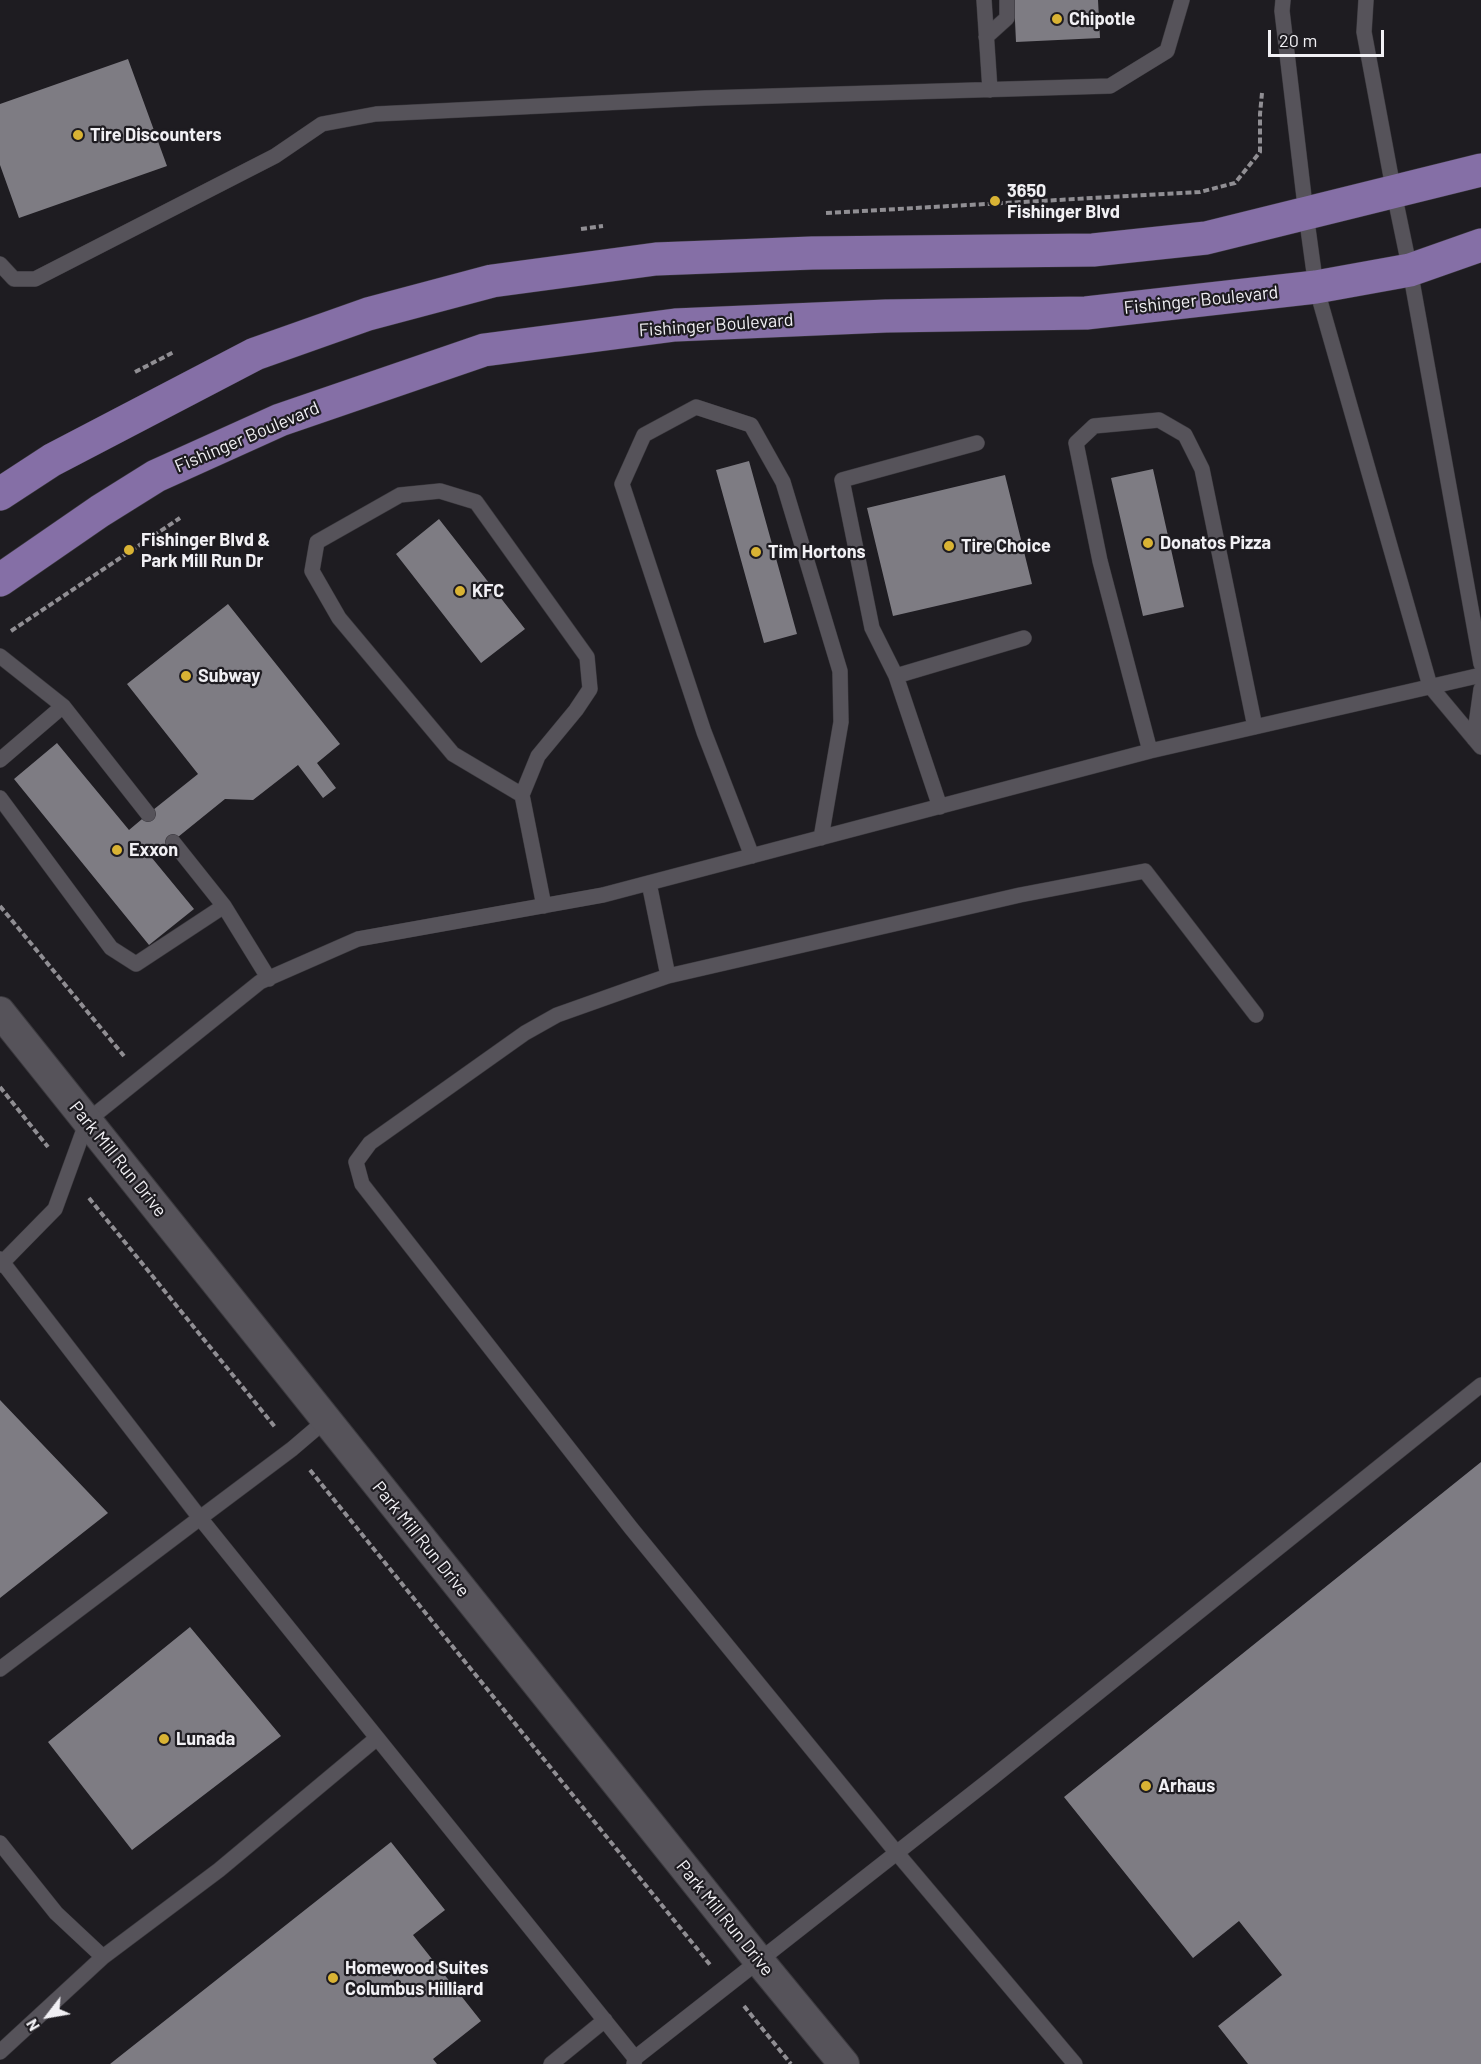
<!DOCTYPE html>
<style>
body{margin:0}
#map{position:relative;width:1481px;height:2064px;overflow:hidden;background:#1e1c21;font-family:Barlow,sans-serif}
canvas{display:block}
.north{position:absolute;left:18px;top:1986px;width:60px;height:60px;-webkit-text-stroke:4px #1e1c21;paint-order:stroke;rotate:239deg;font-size:16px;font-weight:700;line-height:24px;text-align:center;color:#f1f0f4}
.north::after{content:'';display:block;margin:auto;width:21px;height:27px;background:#f1f0f4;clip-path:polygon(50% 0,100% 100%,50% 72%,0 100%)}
.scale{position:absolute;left:1268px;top:30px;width:116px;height:27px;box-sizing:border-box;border:3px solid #f1f0f4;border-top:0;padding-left:8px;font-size:18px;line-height:21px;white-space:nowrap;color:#f1f0f4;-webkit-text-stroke:4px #1e1c21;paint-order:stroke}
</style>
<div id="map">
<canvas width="1481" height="2064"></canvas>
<div class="north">N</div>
<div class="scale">20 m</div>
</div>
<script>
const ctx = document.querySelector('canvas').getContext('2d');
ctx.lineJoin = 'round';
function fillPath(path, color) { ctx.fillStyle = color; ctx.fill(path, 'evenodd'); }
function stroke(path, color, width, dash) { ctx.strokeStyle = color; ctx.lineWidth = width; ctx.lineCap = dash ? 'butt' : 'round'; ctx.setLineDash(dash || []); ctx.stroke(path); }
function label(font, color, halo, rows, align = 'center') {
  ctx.font = font + ' Barlow,sans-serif'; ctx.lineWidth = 4.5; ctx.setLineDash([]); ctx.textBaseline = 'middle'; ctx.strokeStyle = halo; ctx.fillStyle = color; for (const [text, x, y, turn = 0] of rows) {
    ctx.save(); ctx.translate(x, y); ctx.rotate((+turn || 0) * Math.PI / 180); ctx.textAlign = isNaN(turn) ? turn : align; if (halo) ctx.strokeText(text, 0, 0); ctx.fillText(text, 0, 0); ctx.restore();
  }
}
fillPath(new Path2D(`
 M 1014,0 L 1098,0 L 1100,38 L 1016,42 Z
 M 128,59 L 167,166 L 19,218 L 0,165 L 0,104 Z
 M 749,461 L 797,634 L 764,643 L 716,470 Z
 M 1153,469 L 1184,607 L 1143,616 L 1111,478 Z
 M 1005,475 L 1032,584 L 893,616 L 867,508 Z
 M 439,519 L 525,629 L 481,663 L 396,554 Z
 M 228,604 L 340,744 L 317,763 L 336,788 L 323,798 L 298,765 L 253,800 L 225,799 L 152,858 L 194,909 L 149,945 L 14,779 L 57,743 L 129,830 L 148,814 L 198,774 L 127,684 Z
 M 0,1400 L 108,1513 L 0,1598 Z
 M 1481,1462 L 1481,2064 L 1248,2064 L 1218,2026 L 1282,1975 L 1239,1921 L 1193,1958 L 1064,1797 Z
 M 190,1627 L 281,1736 L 132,1850 L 48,1742 Z
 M 391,1842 L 445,1910 L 413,1935 L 481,2021 L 433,2059 L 437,2064 L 110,2064 Z`), '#7e7c83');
const service = new Path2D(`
 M 984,0 L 990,90
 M 1283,0 L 1282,11 L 1306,214 L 1316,287 L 1430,686 L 1481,747
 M 1366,0 L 1364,32 L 1394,193 L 1410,270 L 1481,664
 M 986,37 L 1007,18 L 1007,0
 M 0,264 L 14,279 L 35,279 L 275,156 L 322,124 L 376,114 L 705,98 L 1110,86 L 1167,51 L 1182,0
 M 0,656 L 63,706
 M 896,676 L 872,628 L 842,480 L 977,443
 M 1474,739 L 1481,689
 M 1150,751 L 1100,561 L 1076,443 L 1094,426 L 1159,420 L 1185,435 L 1202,469 L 1255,727
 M 0,760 L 63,706 L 148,814
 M 522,795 L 453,754 L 339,618 L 312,571 L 317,542 L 400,495 L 440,491 L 476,502 L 587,657 L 590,689 L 576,710 L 538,756 L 522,795 L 544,906
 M 0,798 L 111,948 L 136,964 L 224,906 L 269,979
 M 940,807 L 896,676 L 1024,638
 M 173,842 L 224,906
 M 752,856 L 704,732 L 622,484 L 644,435 L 696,407 L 751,425 L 783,482 L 840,671 L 841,722 L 821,838
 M 649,883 L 668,976
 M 0,1259 L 200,1518 L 0,1669
 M 0,1265 L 55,1209 L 87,1121 L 260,982 L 358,939 L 603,895 L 1150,751 L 1481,675
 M 326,1420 L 292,1449 L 200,1518 L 635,2058
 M 0,1843 L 56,1913 L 103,1957 L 219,1870 L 377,1738
 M 0,2052 L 103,1957
 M 551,2064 L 605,2020
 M 634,2064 L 635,2058 L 992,1778 L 1481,1385
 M 1075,2064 L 896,1852 L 631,1528 L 362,1184 L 356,1162 L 370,1143 L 525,1033 L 557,1015 L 633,988 L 668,976 L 1020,895 L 1145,871 L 1256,1015`);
const minor = new Path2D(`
 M 0,1012 L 760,1962 L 844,2064`);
const primary = new Path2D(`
 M 0,494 L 52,460 L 255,354 L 368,314 L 492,281 L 656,259 L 812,253 L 1093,250 L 1206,238 L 1481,170
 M 0,580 L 100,511 L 156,476 L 280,420 L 484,350 L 675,325 L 886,316 L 1086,313 L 1316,287 L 1410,270 L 1481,245`);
stroke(service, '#3b393e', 16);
stroke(minor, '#3b393e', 32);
stroke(primary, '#3b393e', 34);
stroke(new Path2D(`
 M 826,213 L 1200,192 L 1235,183 L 1260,152 L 1260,114 L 1262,93
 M 581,229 L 603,226
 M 135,372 L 174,352
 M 11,631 L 180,518
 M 0,906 L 124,1056
 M 0,1087 L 48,1147
 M 89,1198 L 275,1427
 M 310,1470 L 711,1966
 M 744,2006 L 791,2064`), '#908e93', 4, [6, 3]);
stroke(service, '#56535a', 15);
stroke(minor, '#56535a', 30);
stroke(primary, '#856fa6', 33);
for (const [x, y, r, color] of [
 [1057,19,6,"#d9b334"],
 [78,135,6,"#d9b334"],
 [995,201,6,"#d9b334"],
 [1148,543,6,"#d9b334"],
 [949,546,6,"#d9b334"],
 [129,550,6,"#d9b334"],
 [756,552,6,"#d9b334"],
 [460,591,6,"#d9b334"],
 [186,676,6,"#d9b334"],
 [117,850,6,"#d9b334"],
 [164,1739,6,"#d9b334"],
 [1146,1786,6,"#d9b334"],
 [333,1978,6,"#d9b334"]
]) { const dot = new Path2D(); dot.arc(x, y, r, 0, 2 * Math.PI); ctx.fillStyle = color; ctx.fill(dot); stroke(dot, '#1e1c21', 2); }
label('bold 18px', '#f1f0f4', '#1e1c21', [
 ["Chipotle",1069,19],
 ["Tire Discounters",90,135],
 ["3650",1007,191],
 ["Fishinger Blvd",1007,212],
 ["Fishinger Blvd &",141,540],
 ["Park Mill Run Dr",141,561],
 ["Donatos Pizza",1160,543],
 ["Tire Choice",961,546],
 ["Tim Hortons",768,552],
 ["KFC",472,591],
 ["Subway",198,676],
 ["Exxon",129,850],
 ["Lunada",176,1739],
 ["Arhaus",1158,1786],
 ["Homewood Suites",345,1968],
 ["Columbus Hilliard",345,1989]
], 'left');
label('18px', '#f1f0f4', '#1e1c21', [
 ["Fishinger Boulevard",1201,300,-6],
 ["Fishinger Boulevard",716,325,-4],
 ["Fishinger Boulevard",247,437,-23],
 ["Park Mill Run Drive",118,1159,51],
 ["Park Mill Run Drive",421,1539,51],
 ["Park Mill Run Drive",725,1918,51]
]);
</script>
